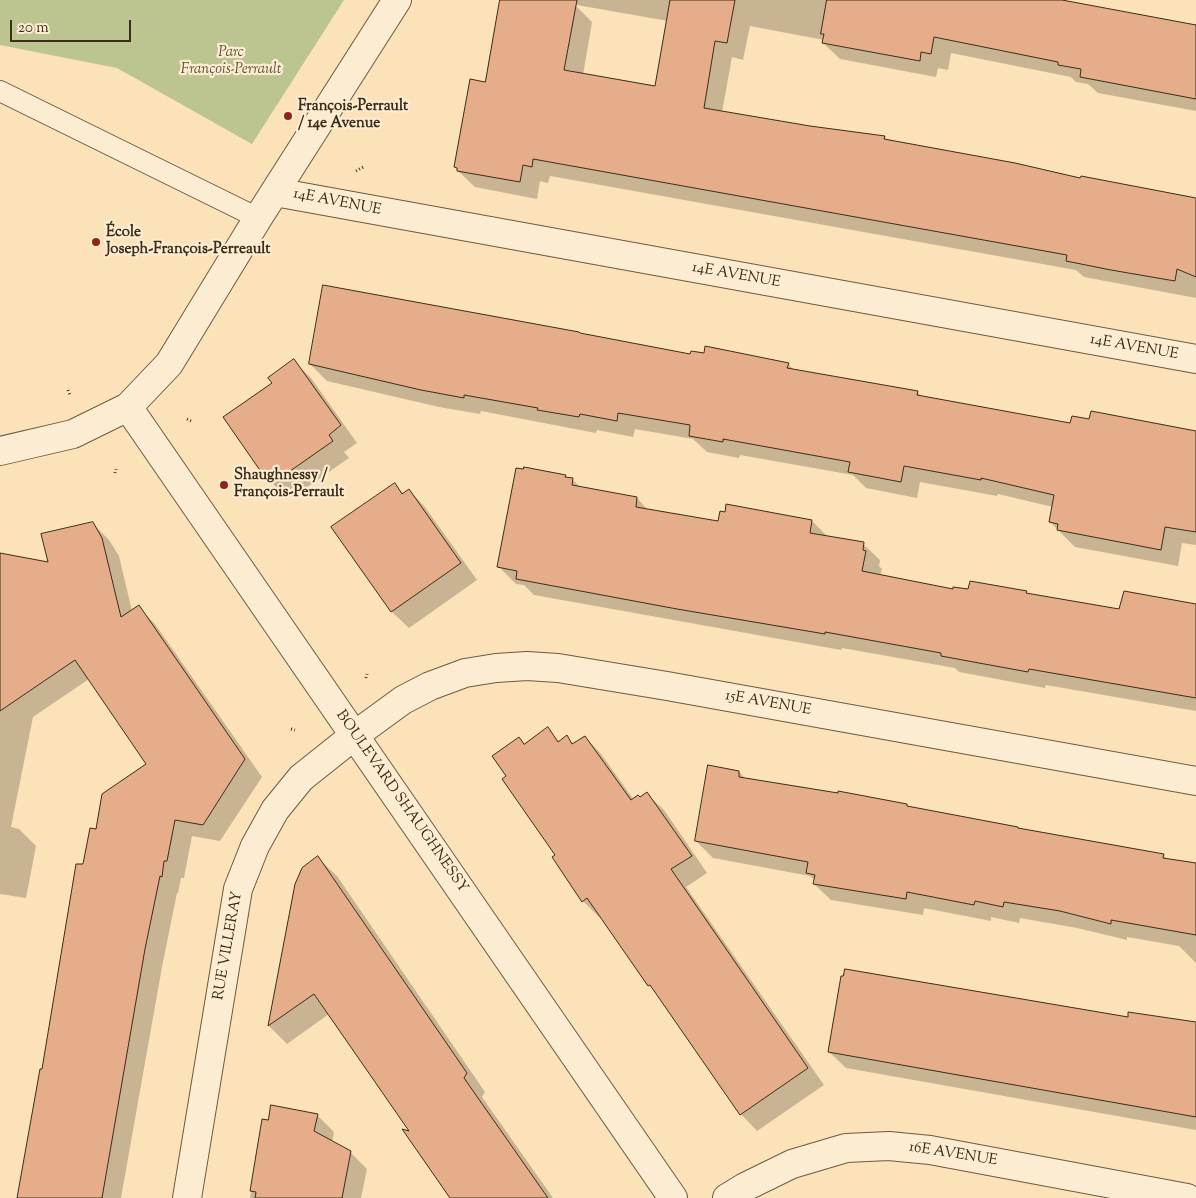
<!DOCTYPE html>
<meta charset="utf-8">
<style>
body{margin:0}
#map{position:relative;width:1196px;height:1198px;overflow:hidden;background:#fbe2b8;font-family:"Sorts Mill Goudy",serif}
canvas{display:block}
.scale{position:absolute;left:10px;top:20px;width:121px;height:22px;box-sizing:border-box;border:2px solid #3d2c19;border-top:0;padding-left:6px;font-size:15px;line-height:18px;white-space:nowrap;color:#3d2c19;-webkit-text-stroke:4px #fcecd1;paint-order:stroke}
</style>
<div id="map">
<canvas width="1196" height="1198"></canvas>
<div class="scale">20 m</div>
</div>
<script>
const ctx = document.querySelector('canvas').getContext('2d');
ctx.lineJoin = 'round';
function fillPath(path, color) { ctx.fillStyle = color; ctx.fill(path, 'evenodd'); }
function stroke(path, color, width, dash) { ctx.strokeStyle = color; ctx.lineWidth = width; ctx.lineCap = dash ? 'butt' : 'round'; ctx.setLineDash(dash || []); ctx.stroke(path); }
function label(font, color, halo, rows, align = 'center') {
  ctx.font = font + ' "Sorts Mill Goudy",serif'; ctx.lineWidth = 4.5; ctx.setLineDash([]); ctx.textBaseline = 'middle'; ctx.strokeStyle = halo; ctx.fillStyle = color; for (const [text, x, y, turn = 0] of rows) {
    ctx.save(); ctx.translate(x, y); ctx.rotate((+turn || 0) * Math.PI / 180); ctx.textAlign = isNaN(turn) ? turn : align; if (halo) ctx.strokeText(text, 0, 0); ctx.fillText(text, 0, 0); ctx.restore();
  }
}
fillPath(new Path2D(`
 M 0,0 L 344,0 L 252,144 L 117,68 L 0,45 Z`), '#bcc490');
fillPath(new Path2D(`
 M 501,0 L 545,0 L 575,5 L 592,22 L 583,75 L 656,87 L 668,21 L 577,5 L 573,0 L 1056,0 L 1196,25 L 1196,111 L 1098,93 L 1088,84 L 1076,82 L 1071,77 L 951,53 L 948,70 L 938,68 L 936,77 L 840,59 L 823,43 L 824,40 L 750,26 L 743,60 L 732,57 L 722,112 L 810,127 L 884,137 L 888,141 L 1081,180 L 1196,198 L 1196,298 L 1084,277 L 1076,270 L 550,176 L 548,183 L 540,181 L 537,199 L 475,187 L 458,171 L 486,84 Z
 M 691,355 L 788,364 L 795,371 L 917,392 L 922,397 L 1196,448 L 1196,545 L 1182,543 L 1178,566 L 1075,547 L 1050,522 L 1053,507 L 998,494 L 997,496 L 920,482 L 917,498 L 866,488 L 853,475 L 740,455 L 739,458 L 707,452 L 693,439 L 635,429 L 633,437 L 597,430 L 596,433 L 481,411 L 480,414 L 439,407 L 327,381 L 310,364 Z
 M 294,361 L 311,378 L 357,443 L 344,452 L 349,458 L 300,492 L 295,486 L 283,494 L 267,478 L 273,383 Z
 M 565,476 L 568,479 L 573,480 L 580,487 L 637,498 L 649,511 L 719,523 L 812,521 L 828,537 L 863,544 L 880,560 L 879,566 L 882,569 L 880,576 L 955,590 L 1026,592 L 1028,595 L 1120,611 L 1196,606 L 1196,711 L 1046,685 L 1045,688 L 959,672 L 955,668 L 842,648 L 841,650 L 534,595 L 524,585 L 516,584 L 499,567 Z
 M 394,484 L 404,494 L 409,490 L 425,507 L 477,580 L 409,628 L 392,612 L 333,528 Z
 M 92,523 L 109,540 L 119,556 L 132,611 L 138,607 L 155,624 L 262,777 L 220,841 L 192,836 L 184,878 L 181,878 L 178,893 L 177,893 L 162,967 L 121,1198 L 18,1198 L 84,866 L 97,831 L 148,764 L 89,679 L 33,717 L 11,827 L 19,829 L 36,846 L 26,898 L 0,894 L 0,555 L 50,564 Z
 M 547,729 L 560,742 L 567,737 L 574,745 L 585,737 L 601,754 L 634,800 L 640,798 L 647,794 L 664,810 L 707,873 L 686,887 L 824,1085 L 757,1131 L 741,1114 L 658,994 L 649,985 L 602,917 L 600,918 L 583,901 L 554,857 L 557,855 L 508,776 L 519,738 L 525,744 Z
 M 739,772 L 746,779 L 906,805 L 909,808 L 1163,855 L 1167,860 L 1196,865 L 1196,963 L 1179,946 L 1127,937 L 1127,940 L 1077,928 L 1020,918 L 1019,923 L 991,917 L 991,921 L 924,908 L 923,915 L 831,900 L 814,884 L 815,880 L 810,876 L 713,858 L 696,841 Z
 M 318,858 L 337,876 L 485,1092 L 482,1097 L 553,1198 L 451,1198 L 412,1133 L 329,1014 L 287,1044 L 269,1026 L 296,884 Z
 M 1196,1031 L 1196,1130 L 846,1068 L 829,1052 Z
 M 317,1115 L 334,1132 L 332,1142 L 350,1152 L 367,1169 L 361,1198 L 250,1198 L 263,1120 Z`), '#0003');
const building = new Path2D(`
 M 500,0 L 577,0 L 564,70 L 655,86 L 670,0 L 735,0 L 727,43 L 715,41 L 704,108 L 810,126 L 885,136 L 884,139 L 1015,163 L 1080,178 L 1081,176 L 1196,198 L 1196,277 L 1177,269 L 1175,281 L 1111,270 L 1066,261 L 1067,255 L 533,159 L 532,167 L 523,165 L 520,182 L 457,171 L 457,168 L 454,167 L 470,79 L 485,82 Z
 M 827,0 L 1062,0 L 1196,25 L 1196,99 L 1080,77 L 1081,69 L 1058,65 L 1058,62 L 934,37 L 931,54 L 921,52 L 920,61 L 822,43 L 824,34 L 821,34 Z
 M 323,285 L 579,332 L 580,333 L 690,354 L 691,351 L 704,353 L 705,346 L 789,363 L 787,368 L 918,391 L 917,395 L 1070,423 L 1072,416 L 1089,419 L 1091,411 L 1196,431 L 1196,532 L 1165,527 L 1161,550 L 1057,530 L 1058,524 L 1049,522 L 1054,495 L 981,478 L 981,480 L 904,466 L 901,482 L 848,472 L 850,462 L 723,439 L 723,442 L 689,436 L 690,425 L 618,413 L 617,421 L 580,414 L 579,417 L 537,410 L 538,408 L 464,395 L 464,398 L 421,390 L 309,364 Z
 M 294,359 L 341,425 L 329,435 L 333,441 L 283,476 L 278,470 L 266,479 L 223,417 L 272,383 L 268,378 Z
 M 524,467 L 566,475 L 565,477 L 573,478 L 572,485 L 637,497 L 636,507 L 718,521 L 720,511 L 725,512 L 726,504 L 812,520 L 810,533 L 864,542 L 863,550 L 866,551 L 862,571 L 953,589 L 953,587 L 968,589 L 970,581 L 1027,591 L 1026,593 L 1119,609 L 1124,591 L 1196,604 L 1196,698 L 1029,669 L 1028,672 L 941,656 L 941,653 L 825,632 L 825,634 L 677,609 L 516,579 L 517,571 L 497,567 L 516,468 L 523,469 Z
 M 395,483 L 402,494 L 409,489 L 461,563 L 391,612 L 331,527 Z
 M 93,522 L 102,538 L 121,617 L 139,605 L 245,759 L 203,825 L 175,820 L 167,861 L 164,861 L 162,877 L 160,876 L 145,949 L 102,1198 L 17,1198 L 40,1069 L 42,1069 L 76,864 L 83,864 L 90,828 L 96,829 L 102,794 L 146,764 L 75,660 L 0,711 L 0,553 L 48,562 L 41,534 Z
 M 548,727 L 558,742 L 567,735 L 572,744 L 585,736 L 631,800 L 638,795 L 640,797 L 647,792 L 692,856 L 671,869 L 808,1068 L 740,1115 L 650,985 L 648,986 L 587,898 L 582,902 L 552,857 L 555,855 L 502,779 L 506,776 L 492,756 L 519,737 L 524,744 Z
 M 708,765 L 739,771 L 739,777 L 838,793 L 838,791 L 907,804 L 907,806 L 1018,827 L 1018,828 L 1164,854 L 1163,858 L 1196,863 L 1196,935 L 1111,920 L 1111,924 L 1060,911 L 1004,902 L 1003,907 L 975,901 L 974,905 L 907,892 L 906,899 L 813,884 L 815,875 L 806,873 L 808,862 L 695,841 Z
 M 318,856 L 467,1073 L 464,1078 L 548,1198 L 450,1198 L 402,1129 L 409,1131 L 314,994 L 268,1026 L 295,884 L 302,868 Z
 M 845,969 L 1128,1017 L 1128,1012 L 1196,1022 L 1196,1117 L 828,1052 L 841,976 L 843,976 Z
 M 271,1105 L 318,1114 L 314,1131 L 351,1151 L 342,1198 L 255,1198 L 256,1192 L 250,1191 L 262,1119 L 268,1120 Z`);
fillPath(building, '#e5ad8a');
stroke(building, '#3d2c19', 1);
const lane = new Path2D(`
 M 0,91 L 258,218`);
const street = new Path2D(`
 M 275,192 L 1196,359
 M 128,407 L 673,1198
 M 0,451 L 73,434 L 128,407 L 169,364 L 258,218 L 397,0
 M 187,1198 L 238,889 L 255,846 L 275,810 L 301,778 L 355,735 L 403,700 L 430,686 L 465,673 L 496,668 L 527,666 L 558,668 L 667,686 L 1196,781
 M 727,1198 L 745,1187 L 792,1164 L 846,1148 L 889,1146 L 930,1150 L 1187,1198`);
stroke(lane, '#6c5a41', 22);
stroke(street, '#6c5a41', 30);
stroke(new Path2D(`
 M 356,171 L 365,166
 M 68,390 L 70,395
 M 187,419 L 191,421
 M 115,473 L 116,469
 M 366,678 L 367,674
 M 291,729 L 295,730`), '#3d2c19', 3, [1, 2.5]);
stroke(lane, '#fcecd1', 20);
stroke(street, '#fcecd1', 28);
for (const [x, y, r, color] of [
 [288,116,5,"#8f2418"],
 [96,242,5,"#8f2418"],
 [224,485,5,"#8f2418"]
]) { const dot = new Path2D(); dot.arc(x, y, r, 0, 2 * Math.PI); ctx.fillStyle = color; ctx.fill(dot); stroke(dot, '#fcecd1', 2); }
label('italic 15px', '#5d5237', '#fcecd1', [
 ["Parc",231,53],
 ["François-Perrault",231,70]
]);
label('bold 15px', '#3d2c19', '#fcecd1', [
 ["François-Perrault",298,107],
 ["/ 14e Avenue",298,124],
 ["École",106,233],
 ["Joseph-François-Perreault",106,250],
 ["Shaughnessy /",234,476],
 ["François-Perrault",234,493]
], 'left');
label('15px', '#3d2c19', '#fcecd1', [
 ["14E AVENUE",337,203,11],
 ["14E AVENUE",736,276,10],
 ["14E AVENUE",1134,348,10],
 ["15E AVENUE",768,704,10],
 ["BOULEVARD SHAUGHNESSY",401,802,55],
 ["RUE VILLERAY",229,946,-80],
 ["16E AVENUE",953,1155,9]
]);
</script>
